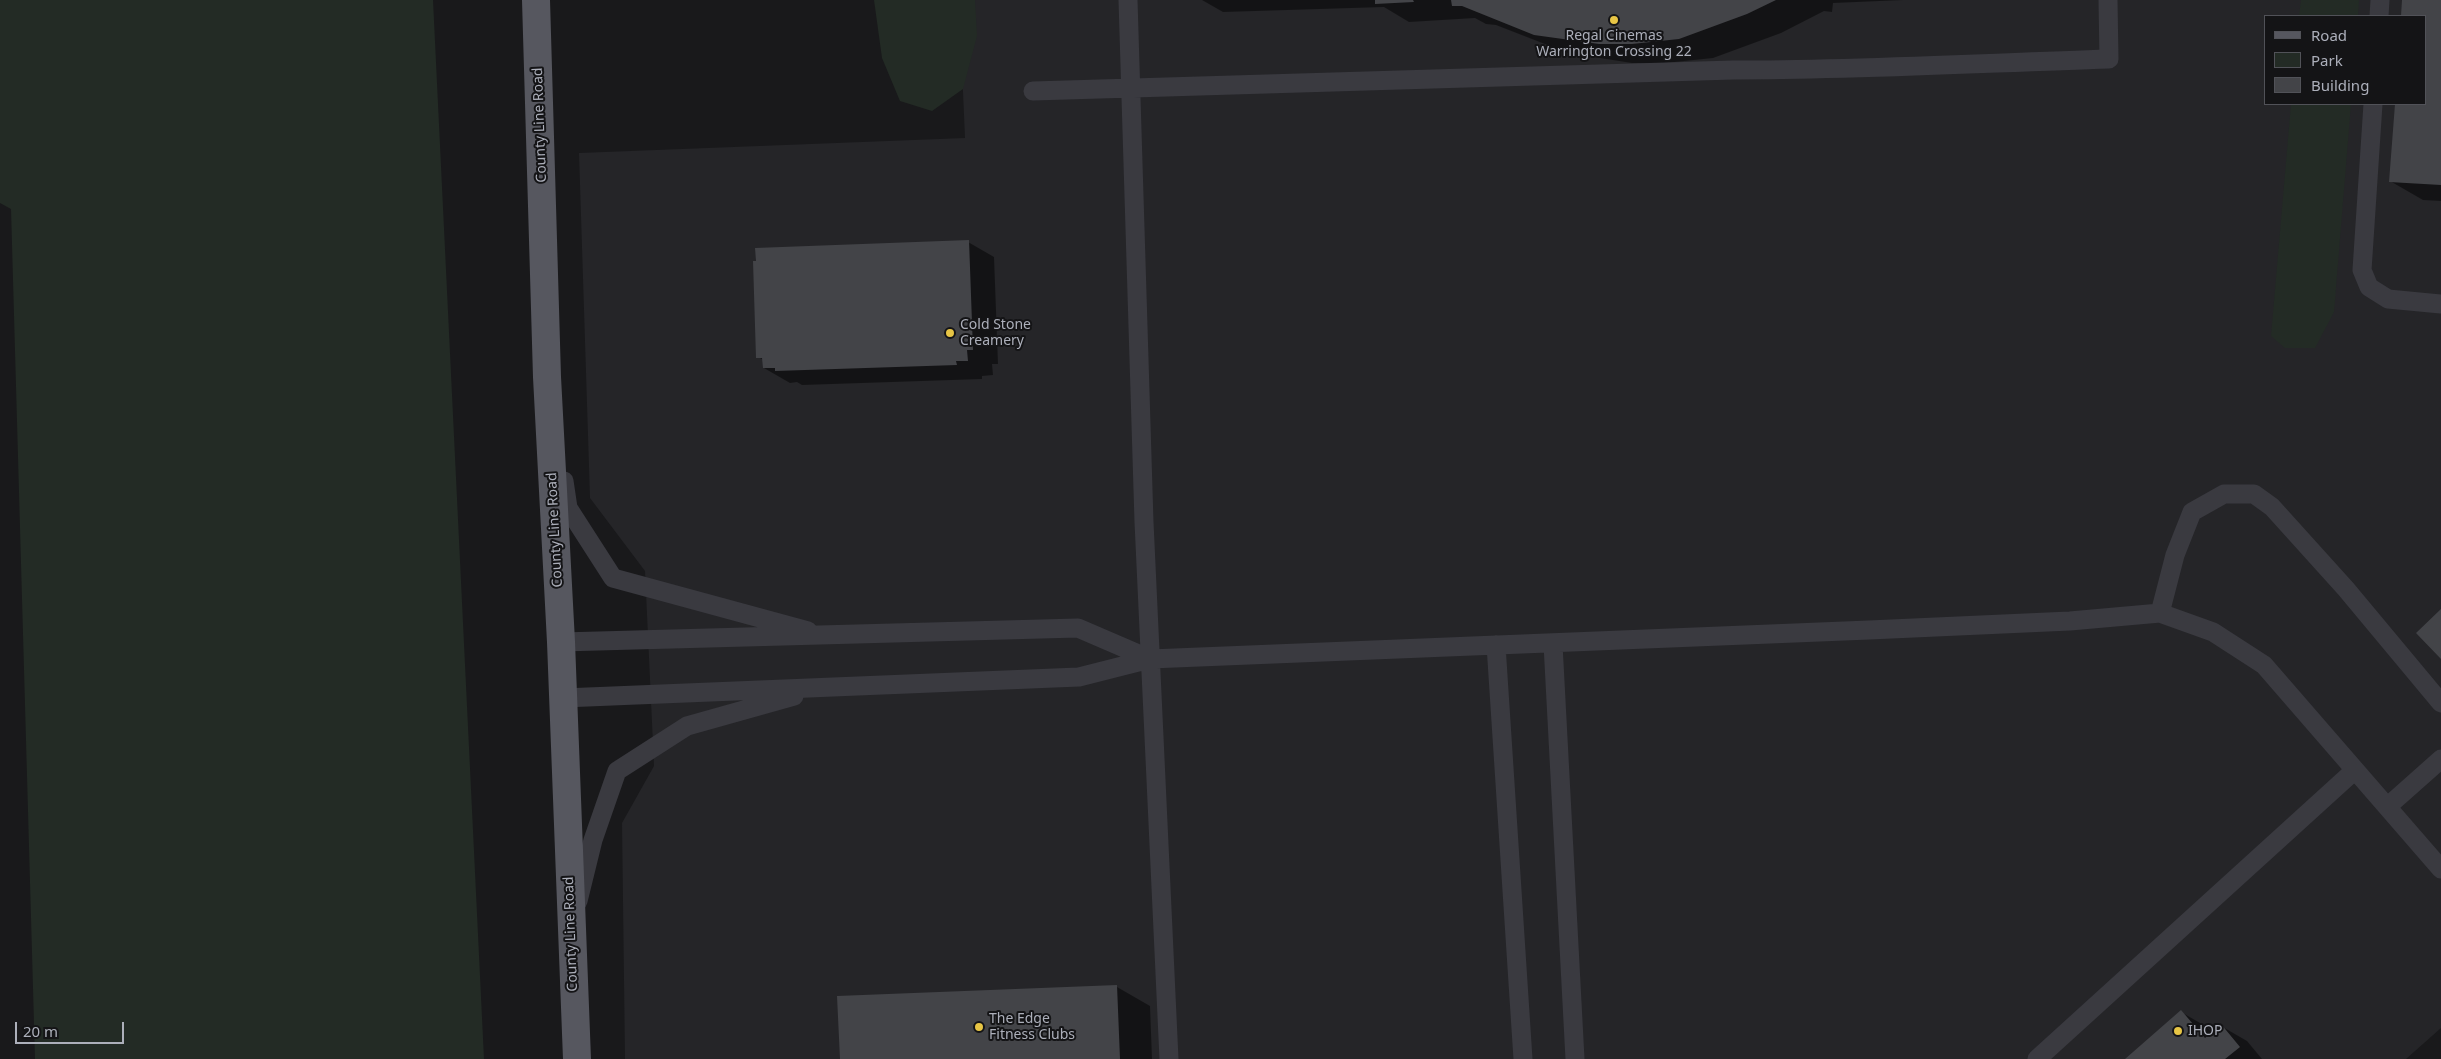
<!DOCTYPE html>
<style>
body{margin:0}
#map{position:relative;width:2441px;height:1059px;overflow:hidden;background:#19191b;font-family:"Noto Sans",sans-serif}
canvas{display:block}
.legend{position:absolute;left:2264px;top:15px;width:162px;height:90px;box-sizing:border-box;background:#141416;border:1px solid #515258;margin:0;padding:6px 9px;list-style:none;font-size:15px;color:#acafba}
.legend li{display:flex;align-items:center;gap:10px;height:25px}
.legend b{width:25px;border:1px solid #515258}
.scale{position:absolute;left:15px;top:1022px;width:109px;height:22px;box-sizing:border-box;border:2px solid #acafba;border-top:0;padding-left:6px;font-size:15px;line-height:18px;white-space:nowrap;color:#acafba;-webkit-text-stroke:4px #141416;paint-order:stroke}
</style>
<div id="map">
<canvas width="2441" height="1059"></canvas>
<ul class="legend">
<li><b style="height:6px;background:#56575f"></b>Road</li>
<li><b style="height:14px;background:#232b25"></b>Park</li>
<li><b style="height:14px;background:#434448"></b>Building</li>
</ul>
<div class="scale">20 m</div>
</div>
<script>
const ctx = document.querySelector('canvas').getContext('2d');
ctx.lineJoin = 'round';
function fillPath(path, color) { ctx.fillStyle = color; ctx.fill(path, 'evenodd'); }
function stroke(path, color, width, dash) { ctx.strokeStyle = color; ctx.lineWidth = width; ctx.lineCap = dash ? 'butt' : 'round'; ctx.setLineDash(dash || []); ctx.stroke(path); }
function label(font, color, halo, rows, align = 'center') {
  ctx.font = font + ' "Noto Sans",sans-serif'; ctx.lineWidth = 4; ctx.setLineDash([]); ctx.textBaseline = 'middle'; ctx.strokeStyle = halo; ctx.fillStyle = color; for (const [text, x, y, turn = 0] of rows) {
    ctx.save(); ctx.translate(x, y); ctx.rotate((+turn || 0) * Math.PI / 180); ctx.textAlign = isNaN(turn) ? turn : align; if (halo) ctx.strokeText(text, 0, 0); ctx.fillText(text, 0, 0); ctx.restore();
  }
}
fillPath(new Path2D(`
 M 959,0 L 2441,0 L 2441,1028 L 2406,1059 L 625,1059 L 622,823 L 654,766 L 645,571 L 590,498 L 579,153 L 965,138 ZM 2265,16 L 2425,16 L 2425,104 L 2265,104 Z`), '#252528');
fillPath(new Path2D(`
 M 0,0 L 433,0 L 484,1059 L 35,1059 L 11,209 L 0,203 Z
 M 874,0 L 975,0 L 977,36 L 963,89 L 932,111 L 900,101 L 882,58 Z
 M 2301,0 L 2359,0 L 2358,16 L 2299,16 Z
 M 2291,104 L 2351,104 L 2334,312 L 2315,348 L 2285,348 L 2271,336 Z`), '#232b25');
fillPath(new Path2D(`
 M 1202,0 L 1903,0 L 1833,3 L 1832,12 L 1824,11 L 1781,33 L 1713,58 L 1665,63 L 1632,63 L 1568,53 L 1496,25 L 1486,24 L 1475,18 L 1409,22 L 1384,7 L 1223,12 Z
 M 2404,0 L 2441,0 L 2441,201 L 2423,200 L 2390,181 L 2396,104 L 2425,104 L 2425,16 L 2402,16 Z
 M 968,242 L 994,257 L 998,364 L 992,364 L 993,375 L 982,376 L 982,379 L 802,385 L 797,382 L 790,383 L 764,368 L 764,360 L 758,357 Z
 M 1117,987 L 1150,1006 L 1152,1059 L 841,1059 Z
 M 2181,1012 L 2207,1027 L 2212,1033 L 2221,1026 L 2247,1041 L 2262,1059 L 2127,1059 Z`), '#0007');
fillPath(new Path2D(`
 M 1375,0 L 1413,0 L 1414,2 L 1375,4 Z
 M 1451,0 L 1776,0 L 1747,14 L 1679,39 L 1632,44 L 1599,44 L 1534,35 L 1462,6 L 1452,6 Z
 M 2402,0 L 2441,0 L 2441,185 L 2389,182 L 2395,104 L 2425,104 L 2425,16 L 2401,16 Z
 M 969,240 L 973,350 L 967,350 L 968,361 L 956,361 L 957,365 L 775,371 L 775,368 L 763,368 L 762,358 L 756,358 L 753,261 L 756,261 L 755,248 Z
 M 2441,609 L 2441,659 L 2416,633 Z
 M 1117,985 L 1120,1059 L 840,1059 L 837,996 Z
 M 2181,1010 L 2205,1038 L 2221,1024 L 2240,1047 L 2225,1059 L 2125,1059 Z`), '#434448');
stroke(new Path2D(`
 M 1128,0 L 1144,522 L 1169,1059
 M 2379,16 L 2380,0
 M 1033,91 L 1733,70 C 1859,70 1984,63 2109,59 L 2108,0
 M 2373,104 L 2362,270 L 2369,287 L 2388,299 L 2441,304
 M 564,481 L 568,508 L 613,578 L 808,631
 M 2160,613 L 2175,555 L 2192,512 L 2224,494 L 2254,494 L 2272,507 L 2346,589 L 2441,703
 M 561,642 L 1078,628 L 1150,659
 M 1553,644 L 1575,1059
 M 1496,645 L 1523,1059
 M 563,698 L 1079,677 L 1150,659 L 1869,630 L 2070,621 L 2160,613 L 2213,632 L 2264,665 L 2441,869
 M 2387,807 L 2441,759
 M 578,901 L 593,840 L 617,771 L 687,726 L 794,696
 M 2037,1059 L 2355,770`), '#3a3a40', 19);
stroke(new Path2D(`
 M 536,0 L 547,377 L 561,642 L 577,1059`), '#56575f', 28);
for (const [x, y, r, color] of [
 [1614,20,5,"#e7c545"],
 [950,333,5,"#e7c545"],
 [979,1027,5,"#e7c545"],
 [2178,1031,5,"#e7c545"]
]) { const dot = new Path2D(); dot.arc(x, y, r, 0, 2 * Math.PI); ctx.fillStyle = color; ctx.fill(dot); stroke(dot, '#141416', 2); }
label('14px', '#acafba', '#141416', [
 ["Regal Cinemas",1614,36,"center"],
 ["Warrington Crossing 22",1614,52,"center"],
 ["Cold Stone",960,325],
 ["Creamery",960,341],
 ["The Edge",989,1019],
 ["Fitness Clubs",989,1035],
 ["IHOP",2188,1031]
], 'left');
label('14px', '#acafba', '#141416', [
 ["County Line Road",540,125,-92],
 ["County Line Road",555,530,-93],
 ["County Line Road",571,934,-92]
]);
</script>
